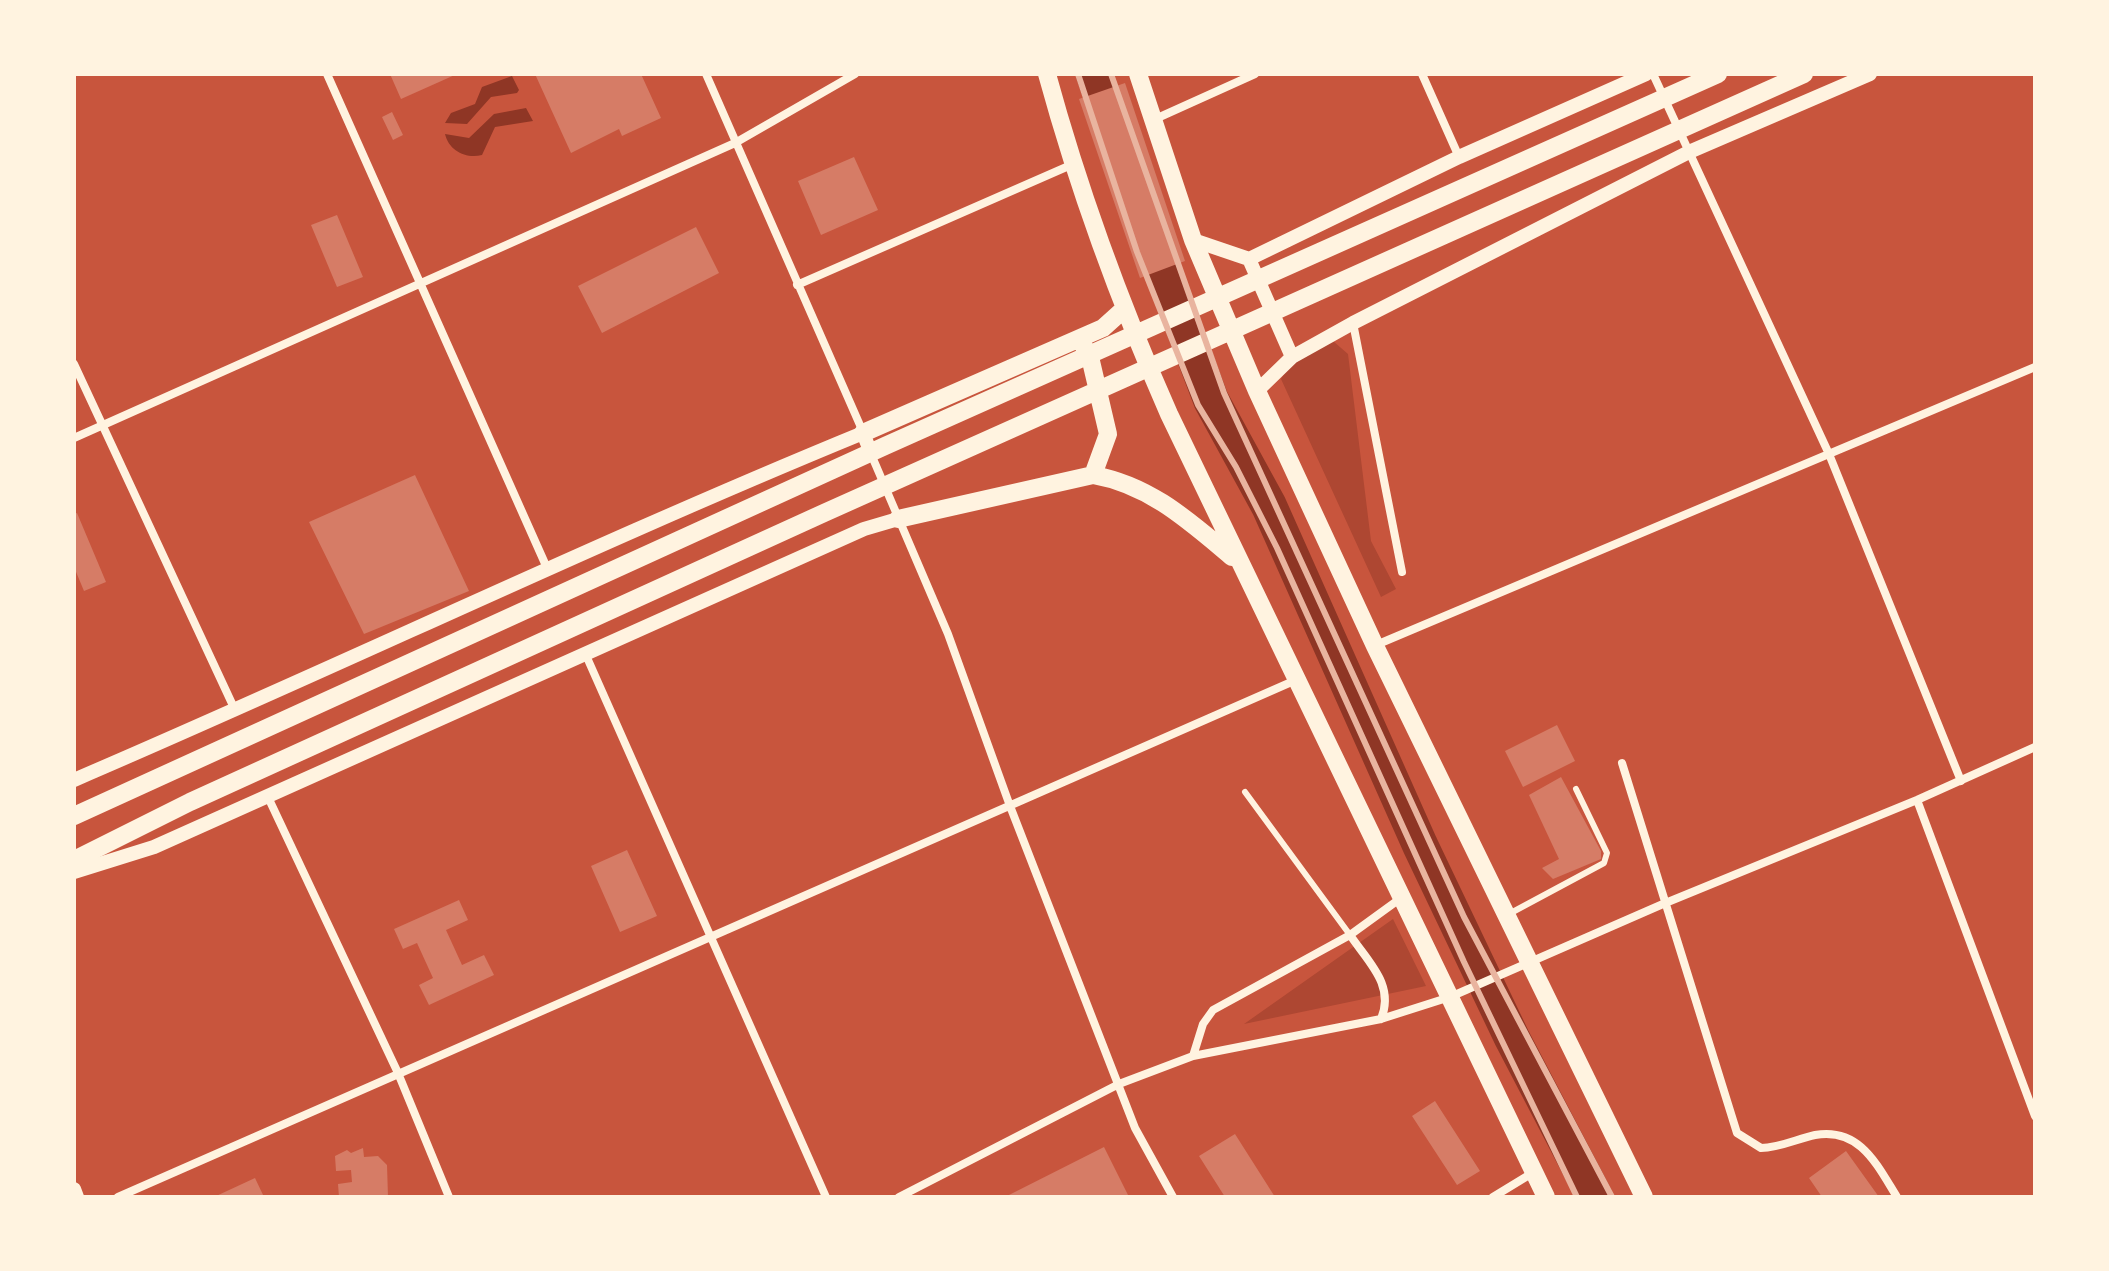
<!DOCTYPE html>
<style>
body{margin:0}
#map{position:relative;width:2109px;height:1271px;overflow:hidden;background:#c8553d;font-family:"Exo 2",sans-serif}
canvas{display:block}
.frame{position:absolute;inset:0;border:76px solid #fff3e0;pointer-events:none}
</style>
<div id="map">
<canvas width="2109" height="1271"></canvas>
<div class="frame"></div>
</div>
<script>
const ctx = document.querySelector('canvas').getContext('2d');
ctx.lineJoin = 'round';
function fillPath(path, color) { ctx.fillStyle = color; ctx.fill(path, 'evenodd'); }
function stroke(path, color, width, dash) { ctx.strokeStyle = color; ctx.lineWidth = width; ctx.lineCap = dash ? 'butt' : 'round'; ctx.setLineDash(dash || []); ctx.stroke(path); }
fillPath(new Path2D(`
 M 1333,341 L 1348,354 L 1371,541 L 1396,589 L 1381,597 L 1281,379 L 1293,359 Z
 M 1393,919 L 1426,986 L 1244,1024 Z`), '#ae4732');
fillPath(new Path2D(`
 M 512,76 L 519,90 L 517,93 L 491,97 L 467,124 L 445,123 L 451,113 L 475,104 L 482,87 Z
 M 526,108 L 533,121 L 495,127 L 482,155 C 466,159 449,151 445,134 L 469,138 L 494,114 Z`), '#8f3625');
stroke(new Path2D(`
 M 1094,74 L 1115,137
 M 1144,223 L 1211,400 L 1269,506 L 1420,845 L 1512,1038 L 1595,1197`), '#8f3625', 36);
fillPath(new Path2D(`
 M 390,74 L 457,74 L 401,99 Z
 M 535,74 L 641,74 L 661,118 L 622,136 L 619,129 L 571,153 Z
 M 1125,83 L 1185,261 L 1140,278 L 1079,99 Z
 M 392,112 L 403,135 L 393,140 L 382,117 Z
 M 854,157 L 878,210 L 821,235 L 798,181 Z
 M 337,215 L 363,277 L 337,287 L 311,225 Z
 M 696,227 L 719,273 L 602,333 L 578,286 Z
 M 415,475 L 469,591 L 364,634 L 309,522 Z
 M 77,513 L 106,582 L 84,591 L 74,567 L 74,514 Z
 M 1557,725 L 1575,761 L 1523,787 L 1505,751 Z
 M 1561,777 L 1601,851 L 1601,859 L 1553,879 L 1542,868 L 1559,859 L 1529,795 Z
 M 627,850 L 657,916 L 620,932 L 591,866 Z
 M 459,900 L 468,920 L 446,930 L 462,965 L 484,955 L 494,975 L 429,1005 L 419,985 L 433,978 L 417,943 L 403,949 L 394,929 Z
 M 1435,1101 L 1480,1171 L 1457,1185 L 1412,1116 Z
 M 1235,1134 L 1275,1197 L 1225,1197 L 1199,1156 Z
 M 1104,1147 L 1129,1197 L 1005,1197 Z
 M 363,1148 L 364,1157 L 378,1156 L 387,1165 L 388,1197 L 339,1197 L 338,1184 L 352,1182 L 351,1170 L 336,1171 L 335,1156 L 347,1150 L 351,1153 Z
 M 1846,1151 L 1879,1197 L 1822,1197 L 1809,1178 Z
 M 255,1178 L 264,1197 L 214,1197 Z`), '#d67c66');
stroke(new Path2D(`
 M 1245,792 L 1350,935
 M 1507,915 L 1604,863 L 1607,853 L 1576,789`), '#fff3e0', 6);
stroke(new Path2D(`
 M 327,74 L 547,568
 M 706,74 L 863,432
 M 1422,74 L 1459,157
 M 1653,74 L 1829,454 L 1961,781
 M 1153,120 L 1255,74
 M 797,285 L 1071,165
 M 1353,323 L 1402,572
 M 74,364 L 235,710
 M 74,438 L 735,143 L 855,74
 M 871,454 L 948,634 L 1010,806 L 1135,1128 L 1173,1197
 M 1376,645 L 2035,367
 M 585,653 L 826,1197
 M 1622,763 L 1737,1133 L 1761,1148 C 1779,1148 1797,1139 1815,1135 C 1860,1127 1877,1165 1897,1197
 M 267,795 L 398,1073 L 449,1197
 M 1917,800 L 2035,1116
 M 1350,935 C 1369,963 1395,985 1381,1019
 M 1193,1056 L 1203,1024 L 1213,1010 L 1350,935 L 1401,898
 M 118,1197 L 1296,680
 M 899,1197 L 1119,1084 L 1193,1056 L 1381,1019 L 1450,997 L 1663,904 L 1917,800 L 2035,747
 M 1493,1197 L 1534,1172`), '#fff3e0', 8);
stroke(new Path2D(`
 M 1193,240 L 1249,259 L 1459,157 L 1646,74
 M 1249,259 L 1292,357
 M 1257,391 L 1292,357 L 1353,323 L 1689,152 L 1870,74
 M 74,780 C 338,667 597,542 863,433 L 871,453
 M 74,872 L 154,847 L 864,529 L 898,519
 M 74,1189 L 77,1197`), '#fff3e0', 14);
stroke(new Path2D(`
 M 1047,74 C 1079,191 1120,303 1169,414 L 1546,1197
 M 1138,74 L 1193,240 L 1257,391 L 1375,646 L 1644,1197
 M 1083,345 L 1090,357 L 1108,434 L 1093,475
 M 863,433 L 1103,328 L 1123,310
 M 898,519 L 1093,475 C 1150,485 1189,521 1232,557
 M 74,816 L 885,446 L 1718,74
 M 74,860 L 190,802 L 824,513 L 1804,74`), '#fff3e0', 18);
stroke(new Path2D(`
 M 1078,74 L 1137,252 L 1198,405 L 1236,467 L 1277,548 L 1464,962 L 1577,1197
 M 1111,74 L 1224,393 L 1464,917 L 1612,1197`), '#e9b49f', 6);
</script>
